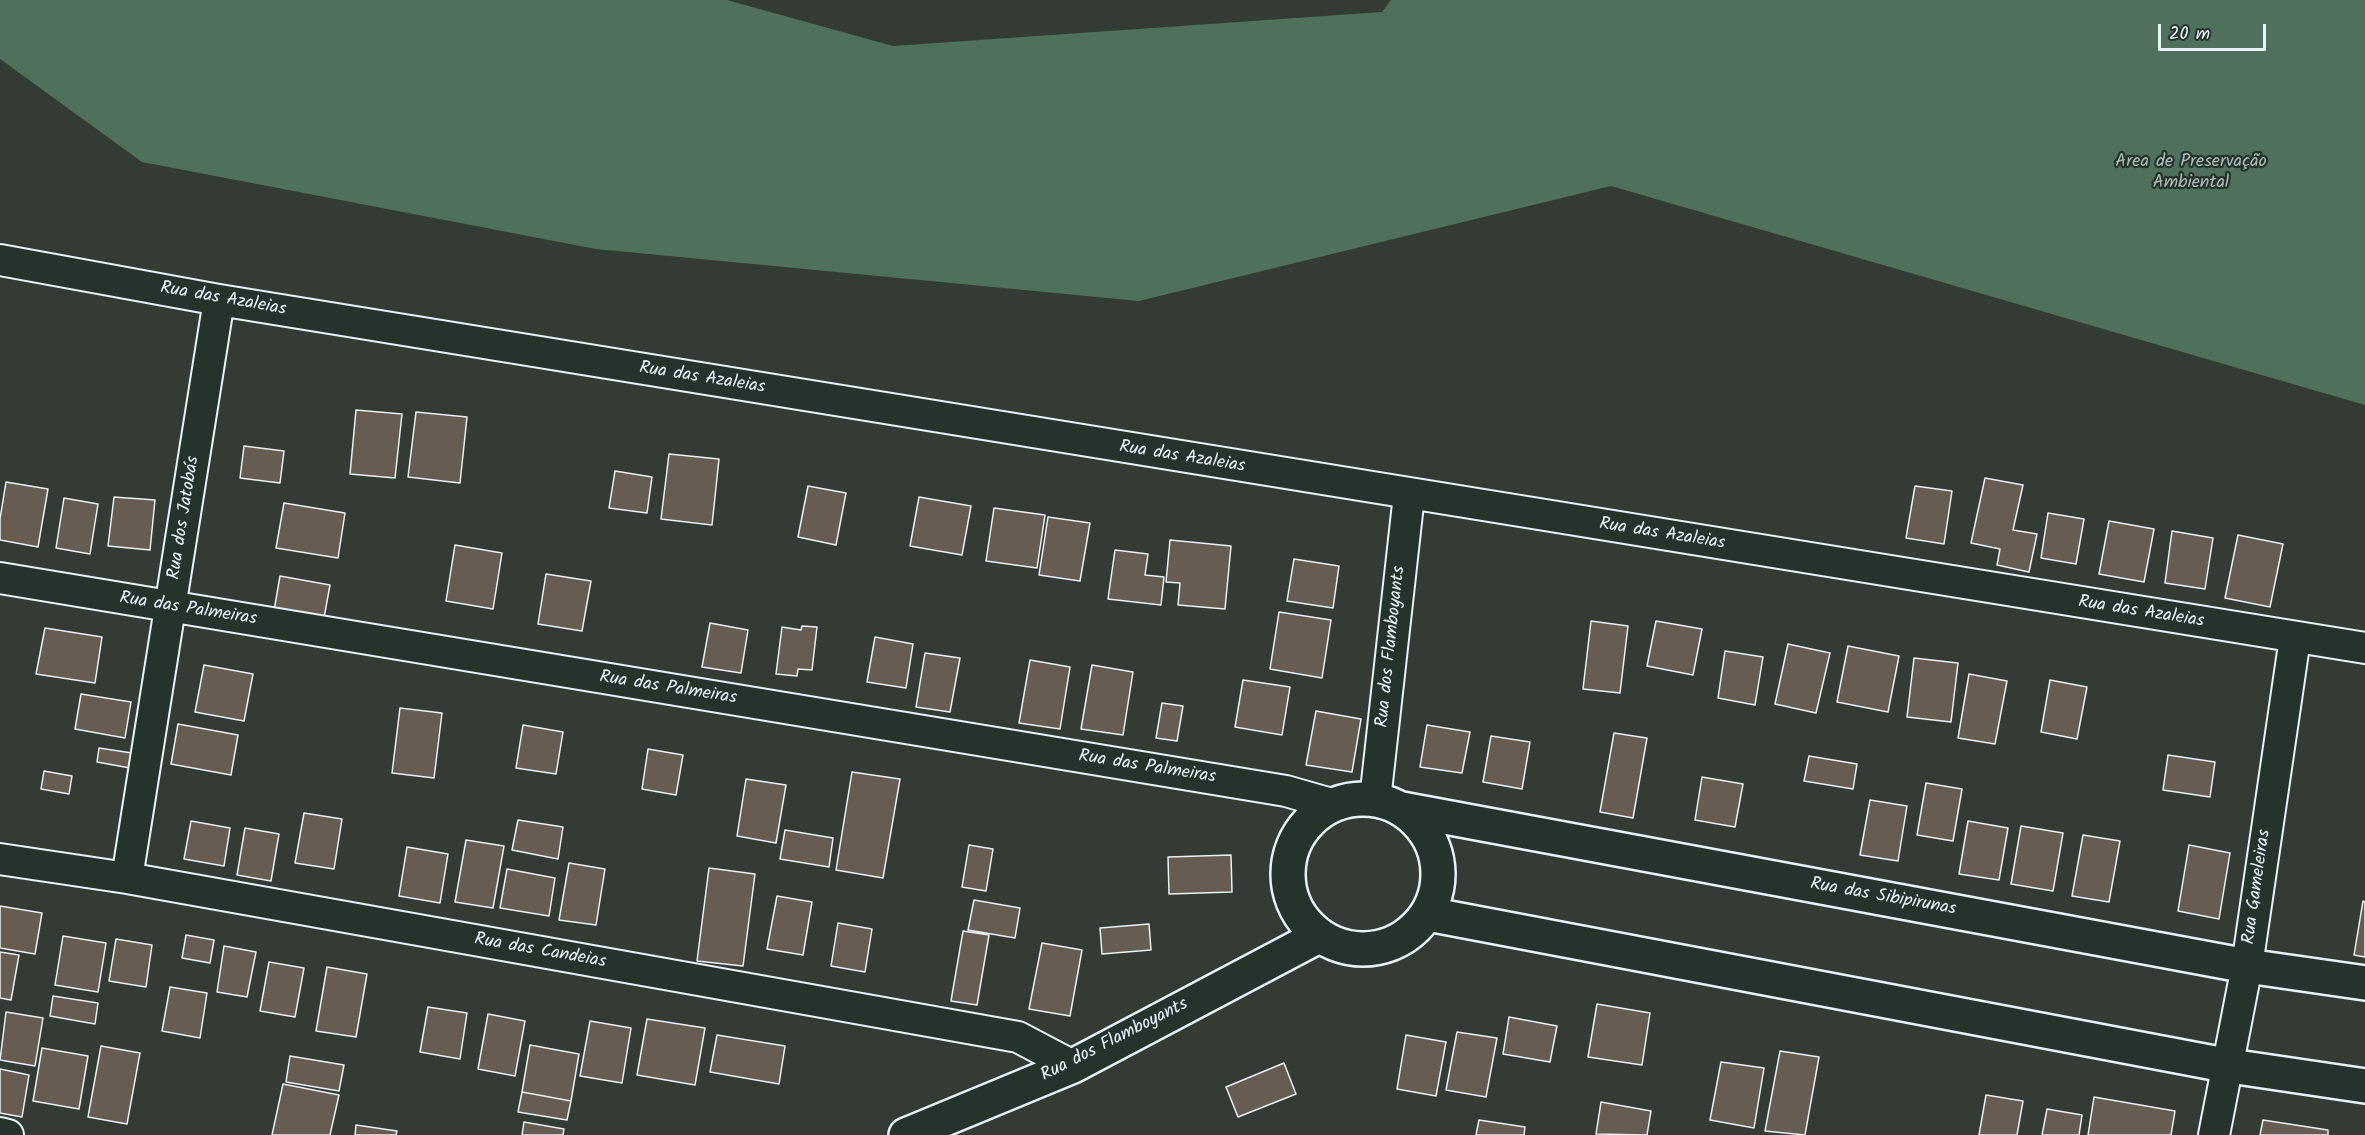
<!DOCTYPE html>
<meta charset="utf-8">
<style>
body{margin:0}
#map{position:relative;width:2365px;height:1135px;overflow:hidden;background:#333b34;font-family:Kalam,sans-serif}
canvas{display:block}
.scale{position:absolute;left:2158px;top:24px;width:108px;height:27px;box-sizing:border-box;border:3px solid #e8f1f8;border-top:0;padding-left:8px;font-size:18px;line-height:21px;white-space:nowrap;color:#e8f1f8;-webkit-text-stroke:4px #26332d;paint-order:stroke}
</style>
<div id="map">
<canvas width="2365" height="1135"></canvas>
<div class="scale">20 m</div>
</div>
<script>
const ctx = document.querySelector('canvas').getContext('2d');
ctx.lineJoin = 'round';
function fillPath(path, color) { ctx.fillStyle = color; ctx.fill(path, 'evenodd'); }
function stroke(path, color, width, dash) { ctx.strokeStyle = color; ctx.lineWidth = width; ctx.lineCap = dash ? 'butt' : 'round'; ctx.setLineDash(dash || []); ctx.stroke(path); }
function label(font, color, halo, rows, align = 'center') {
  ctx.font = font + ' Kalam,sans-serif'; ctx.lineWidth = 4.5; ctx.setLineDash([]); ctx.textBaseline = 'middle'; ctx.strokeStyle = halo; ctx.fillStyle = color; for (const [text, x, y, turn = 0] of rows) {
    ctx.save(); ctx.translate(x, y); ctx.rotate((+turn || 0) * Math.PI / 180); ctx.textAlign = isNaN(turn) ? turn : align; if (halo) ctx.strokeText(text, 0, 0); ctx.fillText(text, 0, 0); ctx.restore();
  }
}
fillPath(new Path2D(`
 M 0,0 L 727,0 L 893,46 L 1382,12 L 1391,0 L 2365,0 L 2365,405 L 1611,186 L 1139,301 L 596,249 L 142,162 L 0,59 Z`), '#4f705a');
const building = new Path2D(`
 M 356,410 L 402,414 L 395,478 L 350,474 Z
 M 416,412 L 467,417 L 460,483 L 408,477 Z
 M 244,446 L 284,451 L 280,483 L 240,478 Z
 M 669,454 L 719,459 L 712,525 L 661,519 Z
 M 615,471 L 652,477 L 647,513 L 609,508 Z
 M 1985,478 L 2023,485 L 2013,530 L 2037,534 L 2029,572 L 1997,565 L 2000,549 L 1971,543 Z
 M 6,482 L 48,489 L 38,547 L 0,540 L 0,519 Z
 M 808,486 L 846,493 L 836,545 L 798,537 Z
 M 1915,486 L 1952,491 L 1944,544 L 1906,538 Z
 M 114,497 L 155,500 L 150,550 L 108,546 Z
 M 919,497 L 971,506 L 962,555 L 910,546 Z
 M 64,498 L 98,504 L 90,554 L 56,548 Z
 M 284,503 L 345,513 L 338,558 L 276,548 Z
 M 994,508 L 1045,515 L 1037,568 L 986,561 Z
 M 2048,513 L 2084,519 L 2076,564 L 2041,558 Z
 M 1048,517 L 1090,523 L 1080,581 L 1039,575 Z
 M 2109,521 L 2154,529 L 2144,582 L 2099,574 Z
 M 2172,531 L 2213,538 L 2205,589 L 2165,583 Z
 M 2238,535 L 2283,544 L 2270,607 L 2225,598 Z
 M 1170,540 L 1231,546 L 1225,609 L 1178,605 L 1180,583 L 1166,582 Z
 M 455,545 L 502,553 L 493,609 L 446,601 Z
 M 1115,550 L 1148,554 L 1145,575 L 1164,577 L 1161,605 L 1108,599 Z
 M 1294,559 L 1339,566 L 1333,608 L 1287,601 Z
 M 546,574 L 591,581 L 582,631 L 538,624 Z
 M 280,576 L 330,585 L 324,618 L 274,611 Z
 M 1279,612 L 1331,620 L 1322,678 L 1270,669 Z
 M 1591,621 L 1628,626 L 1620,693 L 1583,689 Z
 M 1656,621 L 1702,629 L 1693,675 L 1647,666 Z
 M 710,623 L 748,630 L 741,673 L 702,667 Z
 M 802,626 L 817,627 L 812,670 L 798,669 L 797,676 L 776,674 L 782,627 L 801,630 Z
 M 45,628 L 102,637 L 95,683 L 36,674 Z
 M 875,637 L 913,644 L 906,688 L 867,682 Z
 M 1788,644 L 1830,653 L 1816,713 L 1775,704 Z
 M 1848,646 L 1899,656 L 1888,712 L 1837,702 Z
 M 1725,651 L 1763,657 L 1755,705 L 1718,698 Z
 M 925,653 L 960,658 L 950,712 L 916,707 Z
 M 1914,658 L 1958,663 L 1951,722 L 1907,717 Z
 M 1030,660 L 1070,667 L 1060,729 L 1019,723 Z
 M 204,665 L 253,674 L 244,721 L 195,712 Z
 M 1092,665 L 1133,672 L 1123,735 L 1081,729 Z
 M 1969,674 L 2007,681 L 1995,744 L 1958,738 Z
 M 1243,680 L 1290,687 L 1282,735 L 1235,727 Z
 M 2050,680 L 2087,687 L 2077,739 L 2041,732 Z
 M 81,694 L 131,702 L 125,738 L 75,729 Z
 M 1162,703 L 1183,706 L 1177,741 L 1156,738 Z
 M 400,708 L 442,713 L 434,778 L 392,773 Z
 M 1316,711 L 1361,719 L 1352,772 L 1306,765 Z
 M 178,724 L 238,735 L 231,775 L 171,764 Z
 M 523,725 L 563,732 L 556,774 L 516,768 Z
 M 1427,725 L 1470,732 L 1462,773 L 1420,767 Z
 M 1614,733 L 1647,738 L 1633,818 L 1600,812 Z
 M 1491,736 L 1530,742 L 1522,789 L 1483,782 Z
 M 99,748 L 132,753 L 130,768 L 97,762 Z
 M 648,749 L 683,755 L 676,795 L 642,789 Z
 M 2168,755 L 2215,762 L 2210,797 L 2163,790 Z
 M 1809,756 L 1857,764 L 1853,789 L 1804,781 Z
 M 44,771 L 72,776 L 69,794 L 41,789 Z
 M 852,772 L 900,779 L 883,878 L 836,870 Z
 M 1702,777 L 1743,784 L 1735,827 L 1695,820 Z
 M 746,779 L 786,785 L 776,843 L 737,836 Z
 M 1926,783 L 1962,789 L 1953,841 L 1917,835 Z
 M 1870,800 L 1907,806 L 1898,861 L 1860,855 Z
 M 304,813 L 342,819 L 334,869 L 295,863 Z
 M 518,820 L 563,827 L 558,859 L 512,850 Z
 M 191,821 L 230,828 L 224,866 L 184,859 Z
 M 1968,821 L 2008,828 L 1999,880 L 1959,874 Z
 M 2021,826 L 2063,833 L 2053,891 L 2011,884 Z
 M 245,828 L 279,834 L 271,881 L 237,875 Z
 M 785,830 L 833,838 L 829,867 L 780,859 Z
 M 2083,835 L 2120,841 L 2109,902 L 2072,896 Z
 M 466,840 L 504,846 L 493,908 L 455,902 Z
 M 969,845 L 993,849 L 986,891 L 962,887 Z
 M 2189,845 L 2230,853 L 2219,919 L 2178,911 Z
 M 407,847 L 448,854 L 440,903 L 399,896 Z
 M 1231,855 L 1232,892 L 1169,894 L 1168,857 Z
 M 569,863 L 605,869 L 596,925 L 559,920 Z
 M 709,868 L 755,874 L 743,966 L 697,961 Z
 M 507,869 L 555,878 L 549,916 L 500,908 Z
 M 777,896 L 812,902 L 803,955 L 767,949 Z
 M 974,900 L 1020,908 L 1015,938 L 968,930 Z
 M 2363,901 L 2365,902 L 2365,957 L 2354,955 Z
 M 0,906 L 42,913 L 35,954 L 0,948 Z
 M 838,923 L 872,929 L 865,972 L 831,966 Z
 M 1149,924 L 1151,950 L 1102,954 L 1100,928 Z
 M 963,931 L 989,935 L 977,1005 L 951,1001 Z
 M 186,935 L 214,940 L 210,963 L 182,958 Z
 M 63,936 L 106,943 L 98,992 L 55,985 Z
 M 116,939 L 152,945 L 146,987 L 109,981 Z
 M 1042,943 L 1082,950 L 1070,1016 L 1029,1009 Z
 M 224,946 L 256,952 L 247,997 L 217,992 Z
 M 0,952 L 19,955 L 11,1000 L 0,998 Z
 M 269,962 L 304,968 L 295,1017 L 260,1011 Z
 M 327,967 L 367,974 L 356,1037 L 316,1031 Z
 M 170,987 L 207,993 L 200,1038 L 162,1031 Z
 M 53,996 L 98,1003 L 95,1024 L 50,1016 Z
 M 1597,1004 L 1650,1013 L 1642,1065 L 1588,1057 Z
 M 428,1007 L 467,1013 L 460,1059 L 420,1052 Z
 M 6,1012 L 43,1018 L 35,1066 L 0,1060 Z
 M 488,1014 L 525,1021 L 515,1076 L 478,1069 Z
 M 1509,1017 L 1557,1026 L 1550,1062 L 1503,1054 Z
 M 647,1019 L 705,1028 L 695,1085 L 637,1075 Z
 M 590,1021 L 631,1028 L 622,1083 L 580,1076 Z
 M 1457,1032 L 1497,1038 L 1486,1097 L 1446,1090 Z
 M 717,1035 L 785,1046 L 779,1084 L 710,1072 Z
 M 1406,1035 L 1446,1042 L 1436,1096 L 1397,1089 Z
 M 530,1045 L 579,1054 L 571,1101 L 522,1092 Z
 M 101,1046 L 140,1053 L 127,1124 L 88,1117 Z
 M 42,1048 L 88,1056 L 79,1109 L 33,1101 Z
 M 1780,1051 L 1819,1057 L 1805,1135 L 1765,1131 Z
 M 290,1056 L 344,1065 L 339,1091 L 286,1082 Z
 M 1721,1062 L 1764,1068 L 1754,1128 L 1710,1120 Z
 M 1284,1063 L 1296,1094 L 1238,1117 L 1226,1087 Z
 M 0,1069 L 29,1075 L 22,1117 L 0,1113 Z
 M 283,1084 L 339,1095 L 330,1135 L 272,1135 Z
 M 522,1092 L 571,1101 L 567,1120 L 518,1112 Z
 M 1986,1095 L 2023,1101 L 2017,1135 L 1979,1135 Z
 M 2094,1097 L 2175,1111 L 2171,1135 L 2088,1135 Z
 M 1601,1102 L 1651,1111 L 1647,1135 L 1596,1134 Z
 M 2047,1109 L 2082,1115 L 2079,1135 L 2042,1135 Z
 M 1479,1120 L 1525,1127 L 1524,1135 L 1476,1135 Z
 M 2263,1120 L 2328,1130 L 2328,1135 L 2260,1135 Z
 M 524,1122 L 564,1129 L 563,1135 L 522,1135 Z
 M 356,1125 L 397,1131 L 396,1135 L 355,1135 Z`);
fillPath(building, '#675c51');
stroke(building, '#e8f1f8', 1.5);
const minor = new Path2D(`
 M 0,260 L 219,300 L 2365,648
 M 0,578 L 1286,791 L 1335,805
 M 1375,800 L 1409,495
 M 0,859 L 127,878 L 1018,1037 L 1073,1066
 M 127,878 L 219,300
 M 0,1133 L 8,1135
 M 2214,1135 L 2247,966 L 2295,638`);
const tertiary = new Path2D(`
 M1288 874a75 75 0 1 1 150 0a75 75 0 1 1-150 0Z
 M 1402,809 L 2247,966 L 2365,983
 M 1428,914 L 2230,1066 L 2365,1086
 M 906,1135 L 1073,1066 L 1319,936`);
stroke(minor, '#e8f1f8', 34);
stroke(tertiary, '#e8f1f8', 38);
stroke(minor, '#26332d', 30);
stroke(tertiary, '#26332d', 33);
label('18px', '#abbdb9', '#26332d', [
 ["Area de Preservação",2191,163],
 ["Ambiental",2191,184]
]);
label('18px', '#e8f1f8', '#26332d', [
 ["Rua das Azaleias",223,300,10],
 ["Rua das Azaleias",702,379,9],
 ["Rua das Azaleias",1182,458,9],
 ["Rua dos Jatobás",185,518,-81],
 ["Rua das Azaleias",1662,535,9],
 ["Rua das Palmeiras",188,610,9],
 ["Rua das Azaleias",2141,613,9],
 ["Rua dos Flamboyants",1392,647,-84],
 ["Rua das Palmeiras",668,689,9],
 ["Rua das Palmeiras",1147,768,9],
 ["Rua Gameleiras",2258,887,-82],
 ["Rua das Sibipirunas",1883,898,10],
 ["Rua das Candeias",540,952,10],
 ["Rua dos Flamboyants",1115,1041,-27]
]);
</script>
